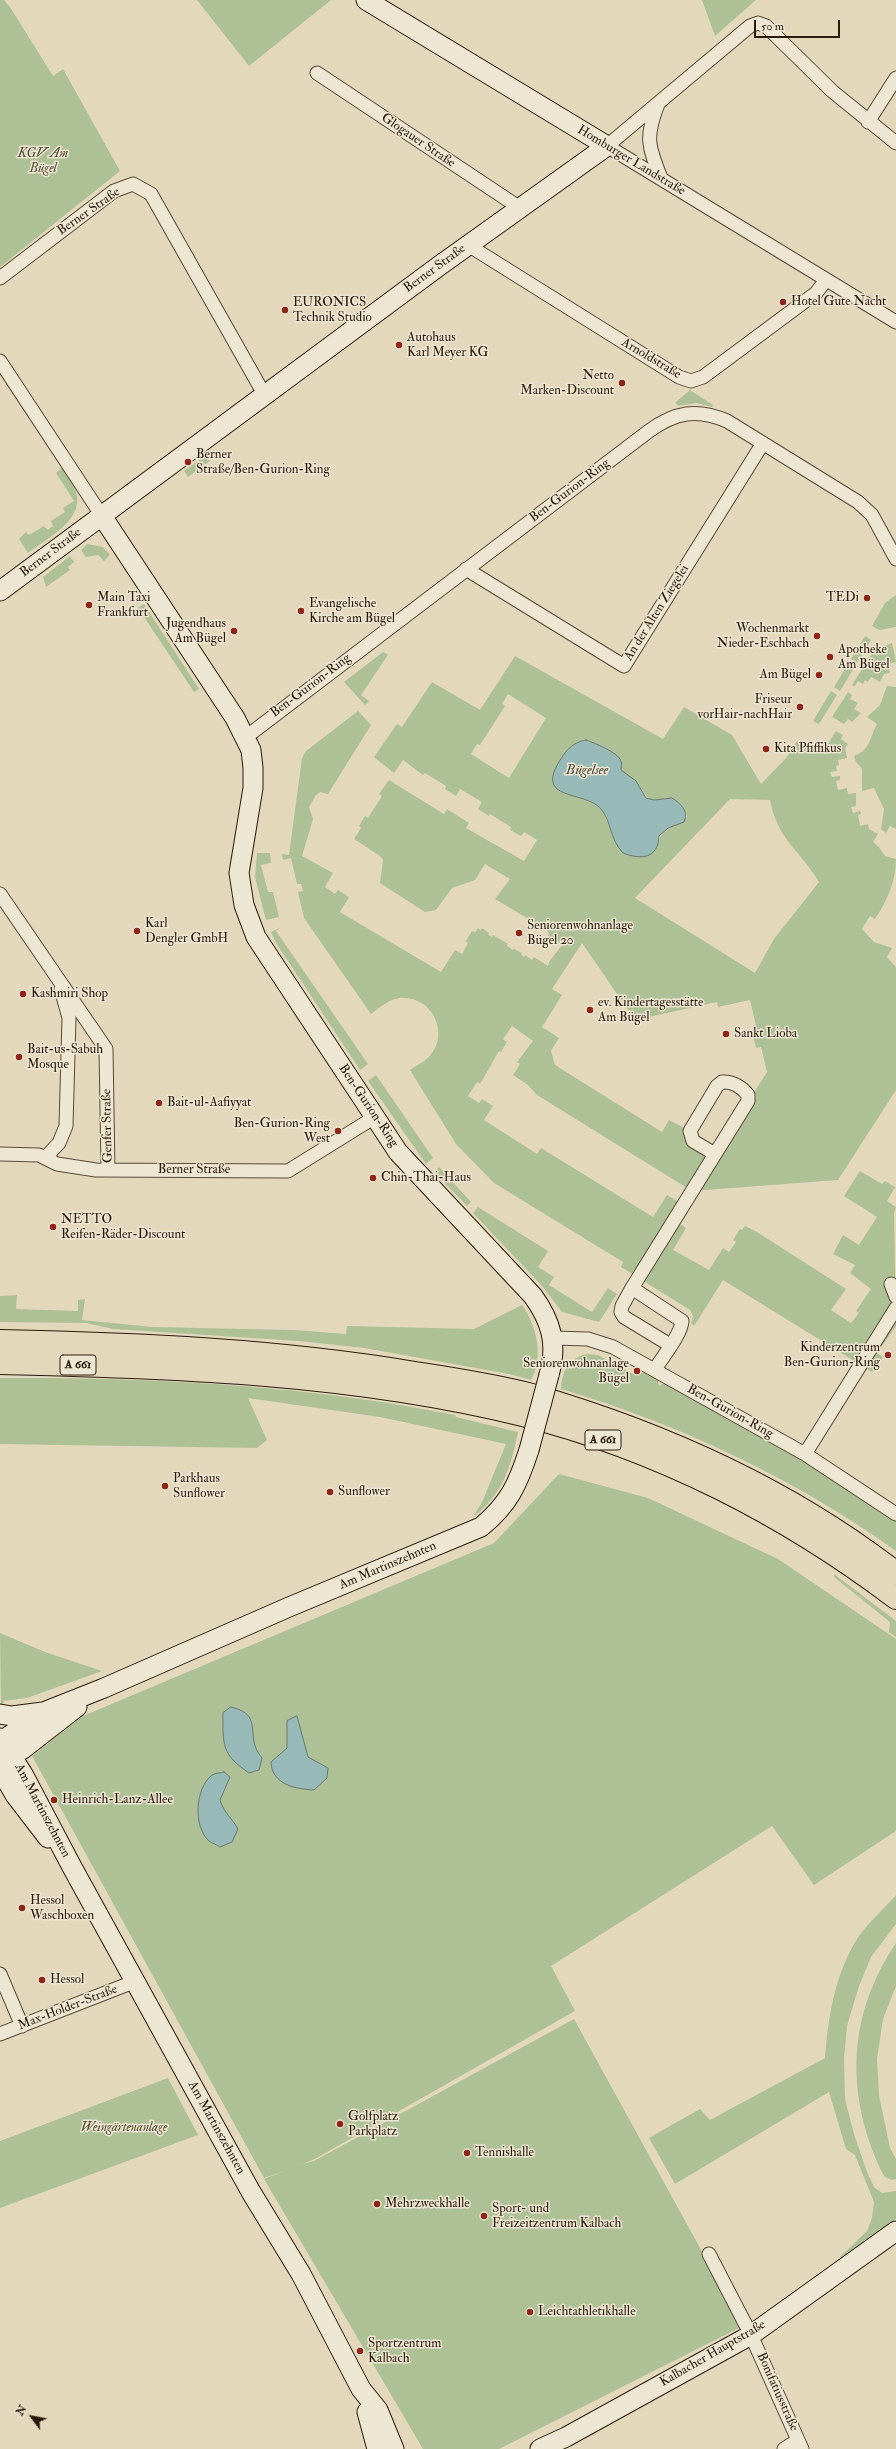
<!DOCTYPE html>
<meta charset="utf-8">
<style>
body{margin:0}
#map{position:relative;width:896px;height:2449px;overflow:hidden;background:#e4d8bc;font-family:"IM FELL Double Pica",serif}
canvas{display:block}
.north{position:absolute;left:12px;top:2397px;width:40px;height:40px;-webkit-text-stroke:3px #ede6d3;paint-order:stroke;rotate:302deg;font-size:11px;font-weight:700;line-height:16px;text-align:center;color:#2a1b08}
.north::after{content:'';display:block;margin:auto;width:14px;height:18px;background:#2a1b08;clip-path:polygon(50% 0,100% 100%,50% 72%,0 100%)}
.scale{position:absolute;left:754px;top:20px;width:86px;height:18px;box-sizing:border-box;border:2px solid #2a1b08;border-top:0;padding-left:5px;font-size:12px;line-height:14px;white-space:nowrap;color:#2a1b08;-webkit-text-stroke:3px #ede6d3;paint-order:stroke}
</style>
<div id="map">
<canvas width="896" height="2449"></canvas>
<div class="north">N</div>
<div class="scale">50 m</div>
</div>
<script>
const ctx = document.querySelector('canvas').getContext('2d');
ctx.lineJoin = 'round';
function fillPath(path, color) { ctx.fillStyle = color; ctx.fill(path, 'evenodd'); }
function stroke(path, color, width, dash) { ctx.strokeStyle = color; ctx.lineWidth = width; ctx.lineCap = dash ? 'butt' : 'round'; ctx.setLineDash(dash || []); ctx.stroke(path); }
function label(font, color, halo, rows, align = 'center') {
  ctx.font = font + ' "IM FELL Double Pica",serif'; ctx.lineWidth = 3; ctx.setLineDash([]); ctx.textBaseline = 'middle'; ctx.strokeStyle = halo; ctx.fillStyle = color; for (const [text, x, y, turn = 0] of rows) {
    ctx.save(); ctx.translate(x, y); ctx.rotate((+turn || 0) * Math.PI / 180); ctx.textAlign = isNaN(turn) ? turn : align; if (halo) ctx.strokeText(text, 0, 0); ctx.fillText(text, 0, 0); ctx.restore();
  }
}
fillPath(new Path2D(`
 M 0,0 L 4,0 L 10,7 L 53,76 L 63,69 L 120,171 L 0,267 Z
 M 197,0 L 331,0 L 249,66 Z
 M 702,0 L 756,0 L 715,36 Z
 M 690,390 L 713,405 L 712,407 L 696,403 L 679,406 L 675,403 Z
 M 205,456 L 210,461 L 188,477 L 184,471 Z
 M 62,468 C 67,476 74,484 76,492 C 85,520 46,539 28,553 L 19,539 L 26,532 L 29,535 L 44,526 L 48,530 L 53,526 L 51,521 L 65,512 L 63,508 L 74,501 L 56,473 Z
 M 87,544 L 103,547 L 110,555 L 104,561 L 98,555 L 86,557 L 81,550 Z
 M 70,556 L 74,562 L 68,567 L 70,570 L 46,587 L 43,577 Z
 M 896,595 L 896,627 L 879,630 L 872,626 L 885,603 Z
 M 144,604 L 199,689 L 194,692 L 138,608 Z
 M 865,636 L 871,640 L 857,663 L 851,659 Z
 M 892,643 L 896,662 L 888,664 L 890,673 L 884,674 L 880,682 L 871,677 L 868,682 L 865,680 L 863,684 L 858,681 L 855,686 L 852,685 L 875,649 Z
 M 383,652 L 388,655 L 361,695 L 369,701 L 365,705 L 344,682 Z
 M 515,656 L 663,739 L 684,707 L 732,735 L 761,784 L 787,757 L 797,741 L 823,752 L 836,731 L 843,735 L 841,739 L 848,744 L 845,748 L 847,758 L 838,760 L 839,765 L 836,766 L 837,771 L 830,772 L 832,777 L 840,776 L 840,780 L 836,781 L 838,790 L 847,788 L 848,794 L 856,793 L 856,806 L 851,807 L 853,813 L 860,811 L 861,814 L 858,815 L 860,826 L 868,824 L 869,829 L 878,834 L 873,842 L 878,846 L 885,856 L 896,859 C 896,881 887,901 875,919 L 870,916 L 862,929 L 874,942 L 892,948 L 887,957 L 896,967 L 896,1090 L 838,1180 L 692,1191 L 537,1095 L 528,1085 L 513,1075 L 520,1064 L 517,1062 L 533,1041 L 512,1026 L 503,1039 L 507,1042 L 501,1052 L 499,1051 L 480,1084 L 477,1082 L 468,1096 L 479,1103 L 482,1099 L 493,1106 L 484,1120 L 537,1154 L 541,1148 L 653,1217 L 667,1195 L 684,1205 L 674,1220 L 686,1228 L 673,1250 L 709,1270 L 723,1248 L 729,1252 L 736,1242 L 733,1240 L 740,1229 L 742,1230 L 745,1226 L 757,1232 L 846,1289 L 831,1310 L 851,1323 L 859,1313 L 856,1311 L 871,1289 L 850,1273 L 855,1265 L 833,1254 L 843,1235 L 859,1245 L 877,1217 L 844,1196 L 860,1171 L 882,1184 L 885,1181 L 895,1187 L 887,1201 L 896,1207 L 894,1213 L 896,1326 L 877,1353 L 883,1357 L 872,1372 L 723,1280 L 694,1326 L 691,1323 L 693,1316 L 690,1310 L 621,1267 L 623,1262 L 494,1183 L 456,1144 L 410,1070 C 417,1065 427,1061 432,1053 C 449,1030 430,995 400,998 C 389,999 379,1008 371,1014 L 304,918 L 298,892 L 303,891 L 301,884 L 297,884 L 291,858 L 283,860 L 282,854 L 289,855 L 302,758 L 306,751 L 358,711 L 371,725 L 328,794 L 320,792 L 316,795 L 309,807 L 313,819 L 302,856 L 333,873 L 325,887 L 335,894 L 338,890 L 349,897 L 340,912 L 441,972 L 455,950 L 462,954 L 468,943 L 466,941 L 472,931 L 475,932 L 478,928 L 481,930 L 482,928 L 489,933 L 488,935 L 492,937 L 493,935 L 508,944 L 507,946 L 513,950 L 514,949 L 522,953 L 521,955 L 524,957 L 525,955 L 532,960 L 534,957 L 548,966 L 549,962 L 562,945 L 548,936 L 549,933 L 542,927 L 495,899 L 510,879 L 485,864 L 475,880 L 452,888 L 436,910 L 425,912 L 380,883 L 383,860 L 380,856 L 354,839 L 361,828 L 359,826 L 365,816 L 368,818 L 382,796 L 379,794 L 389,780 L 444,814 L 447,809 L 469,823 L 466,828 L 524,861 L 537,840 L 524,832 L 521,836 L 510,830 L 511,827 L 490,814 L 489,816 L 478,809 L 482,802 L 460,789 L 456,796 L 445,789 L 446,786 L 425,773 L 423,775 L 403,760 L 394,773 L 374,757 L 397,724 L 402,727 L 432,682 L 480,710 ZM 508,694 L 546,718 L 509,778 L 471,754 L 477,744 L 480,745 L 505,706 L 502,704 ZM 621,761 L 621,770 C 625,775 630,776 634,780 C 647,791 643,806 666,798 C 676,803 684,806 687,817 C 677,824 659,829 659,843 L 609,825 C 599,792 579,804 555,787 L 554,772 ZM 730,799 L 770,800 C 778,841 800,850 819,882 L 774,939 L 755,973 L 635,898 ZM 582,943 L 635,1020 L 717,1002 L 718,1007 L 750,1000 L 757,1030 L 752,1032 L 756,1048 L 761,1047 L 767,1072 L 715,1154 L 690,1131 L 669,1120 L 662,1132 L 555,1065 L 551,1051 L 559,1038 L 542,1027 L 562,995 L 552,989 Z
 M 848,664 L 854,668 L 840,691 L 834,687 Z
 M 887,686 L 896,687 L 896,829 L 890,826 L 886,833 L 881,829 L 884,809 L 874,788 L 862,791 L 862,769 L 856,762 L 854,756 C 871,750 870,736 877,724 L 867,717 L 880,705 Z
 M 831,691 L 837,695 L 819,724 L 813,721 Z
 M 848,692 L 852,695 L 850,699 L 858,703 L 854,709 L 861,713 L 852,722 L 848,719 L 844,724 L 832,717 Z
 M 257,853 L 270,853 L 271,863 L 261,865 L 268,892 L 273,892 L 279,917 L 266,920 L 255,877 Z
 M 281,927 L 276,931 L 368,1064 L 360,1070 L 276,943 L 271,932 Z
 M 376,1075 L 433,1158 L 426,1164 L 368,1081 Z
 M 439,1167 L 471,1202 L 467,1206 L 434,1172 Z
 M 478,1207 L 548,1251 L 538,1267 L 554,1277 L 549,1285 L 592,1312 L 608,1288 L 617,1294 L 599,1322 L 562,1312 L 542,1286 L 473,1213 Z
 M 17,1295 L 16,1309 L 78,1311 L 78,1300 L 85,1299 L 82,1320 L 153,1327 L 294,1330 L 346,1334 L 347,1326 L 474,1329 L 522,1305 C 537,1326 544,1358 531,1380 L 509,1374 L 364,1348 L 299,1341 L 113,1329 L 86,1323 L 0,1322 L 0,1296 Z
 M 586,1354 L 598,1355 L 635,1375 L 655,1369 L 659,1386 L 671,1379 L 896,1514 L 896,1551 C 794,1478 681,1425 561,1389 C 562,1371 568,1359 586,1354 Z
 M 0,1378 C 153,1377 305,1385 455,1415 L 456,1417 L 518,1432 C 511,1466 503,1495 473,1517 L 483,1500 L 506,1444 L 380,1417 L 248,1398 L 267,1440 L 257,1448 L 0,1444 Z
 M 559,1474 L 648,1498 L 778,1559 L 896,1639 L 896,1831 L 814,1885 L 772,1826 L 551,1966 L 575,2011 L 313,2160 L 302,2164 L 314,2161 L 574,2019 L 743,2326 L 499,2449 L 423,2449 L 264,2179 L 285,2171 L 264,2178 L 32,1756 L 83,1716 L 494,1543 Z
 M 834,1574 L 896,1621 L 896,1637 L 889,1632 L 890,1622 L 834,1577 Z
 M 0,1633 L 45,1652 L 102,1671 L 27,1698 L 4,1701 L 1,1708 Z
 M 896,1895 L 896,1924 L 871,1957 L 859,1986 L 847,2026 L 844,2058 L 845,2099 L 854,2134 L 867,2172 L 874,2187 L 882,2193 L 896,2191 L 896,2219 L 840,2261 L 840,2257 L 867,2231 L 872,2218 L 874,2202 L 855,2155 L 846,2149 L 829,2092 L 675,2184 L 649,2138 L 700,2109 L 710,2120 L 825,2058 C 828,2019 834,1979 854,1944 C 864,1926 883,1910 896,1895 Z
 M 896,1943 L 896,1986 L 883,2019 L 877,2059 L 879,2095 L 890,2148 L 896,2159 L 896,2179 L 891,2180 L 884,2176 C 845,2098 846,2017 896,1943 Z
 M 168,2078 L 198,2135 L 0,2208 L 0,2141 Z`), '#aec096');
const water = new Path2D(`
 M 586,740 C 594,743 618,752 621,761 C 622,763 621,768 621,770 L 636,781 L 646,798 L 654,800 L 672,798 C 681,804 689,811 684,822 L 668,828 L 659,836 C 658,859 641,860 623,853 C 609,838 612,822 601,809 C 584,789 528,803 565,753 C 570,746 578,741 586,740 Z
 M 231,1707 C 266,1715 243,1736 262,1758 L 259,1770 L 249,1773 C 221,1754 223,1745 223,1713 Z
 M 297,1716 L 308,1757 L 328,1768 L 327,1778 L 314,1790 C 296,1789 272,1785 271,1762 L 287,1748 L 287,1721 Z
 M 224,1772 L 230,1777 L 220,1800 C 224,1813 232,1818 238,1829 L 232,1842 L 220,1847 C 217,1845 212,1843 209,1841 C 193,1827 195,1788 212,1775 C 215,1773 221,1773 224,1772 Z`);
fillPath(water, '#97b9b7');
stroke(water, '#6b7a71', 1);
const street = new Path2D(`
 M 317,73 L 520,208
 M 658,104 C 645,137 648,146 661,178
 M 868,122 L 896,78
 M 896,143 L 832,91 L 766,26 L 758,23 L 750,26 L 607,146 L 896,322
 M 468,245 L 679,377 L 691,381 L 703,377 L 816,293 L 826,280
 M 0,278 L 114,191 L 133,184 L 151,194 L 264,394
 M 0,361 L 102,516
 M 466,569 L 624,666 L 763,443
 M 246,737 L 649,431 C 675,412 697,408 727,421 L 858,502 L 872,515 L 896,559
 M 0,894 L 106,1049 L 108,1170
 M 0,1154 L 39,1155 L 57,1164 L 96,1170 L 288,1171 L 375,1117
 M 46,1157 L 59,1143 L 66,1126 L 69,1018 L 61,989
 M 891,1284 L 896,1297
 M 632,1288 C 671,1226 709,1163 748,1101 L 748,1095 C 742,1087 732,1081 722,1082 L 717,1086 L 690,1131 L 693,1141 L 715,1154
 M 553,1338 L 588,1339 L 613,1347 L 805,1454 L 896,1514
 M 655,1369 C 662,1358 682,1333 682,1321 L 632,1288 L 622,1306 L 621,1312 L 624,1317 L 670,1345
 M 805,1454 L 896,1308
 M 0,1974 L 22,2026
 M 0,2034 L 136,1981
 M 709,2254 L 751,2335 L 802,2449
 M 784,2449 L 798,2440`);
const secondary = new Path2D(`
 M 102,516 L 235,718 L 251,750 L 253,768 L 253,788 L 239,873 L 244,905 L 256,937 L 398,1152 L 533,1296 C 551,1321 558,1344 549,1375
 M 0,591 L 439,266 L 607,146 L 366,0
 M 0,1714 L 12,1716 L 43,1712
 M 0,1738 L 23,1774 L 72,1867 L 251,2192 L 301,2274 L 361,2389 L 378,2410 L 394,2449
 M 0,1742 L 46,1711 L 104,1688 L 289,1607 L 481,1527 C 509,1504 518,1484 529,1450
 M 0,1762 L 23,1749 L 77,1707
 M 0,1769 L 15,1795 L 48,1838
 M 367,2412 L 377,2449
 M 540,2449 L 566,2437 L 751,2335 L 896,2231`);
const highway = new Path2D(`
 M 0,1341 C 139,1344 278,1350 415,1373 C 454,1379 494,1385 532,1395 C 662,1433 788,1489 896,1573
 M 0,1363 C 176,1367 352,1373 523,1415 C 658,1449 785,1514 896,1598`);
stroke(street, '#584a35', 15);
stroke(secondary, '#2a1b08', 21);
stroke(highway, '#2a1b08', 24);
stroke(street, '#ede6d3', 13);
stroke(secondary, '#ede6d3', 19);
stroke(highway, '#e4d8bc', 22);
const secondaryBridge = new Path2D(`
 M 529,1450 L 549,1375`);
stroke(secondaryBridge, '#2a1b08', 21, []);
stroke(secondaryBridge, '#ede6d3', 19);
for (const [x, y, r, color] of [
 [783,302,4,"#8f2418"],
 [285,310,4,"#8f2418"],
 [399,345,4,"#8f2418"],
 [622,383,4,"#8f2418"],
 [188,462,4,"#8f2418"],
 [867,598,4,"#8f2418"],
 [89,605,4,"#8f2418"],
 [301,611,4,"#8f2418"],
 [234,631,4,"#8f2418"],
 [817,636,4,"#8f2418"],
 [830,657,4,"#8f2418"],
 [819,675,4,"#8f2418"],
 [800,707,4,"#8f2418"],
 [766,749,4,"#8f2418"],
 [137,931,4,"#8f2418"],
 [519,933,4,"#8f2418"],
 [23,994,4,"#8f2418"],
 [590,1010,4,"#8f2418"],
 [726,1034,4,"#8f2418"],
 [19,1057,4,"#8f2418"],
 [159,1103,4,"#8f2418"],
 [338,1131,4,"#8f2418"],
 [373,1178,4,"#8f2418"],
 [53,1227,4,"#8f2418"],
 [888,1355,4,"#8f2418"],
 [637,1371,4,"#8f2418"],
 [165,1486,4,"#8f2418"],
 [330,1492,4,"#8f2418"],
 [54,1800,4,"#8f2418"],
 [22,1908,4,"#8f2418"],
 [42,1980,4,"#8f2418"],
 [340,2124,4,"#8f2418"],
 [467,2153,4,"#8f2418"],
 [377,2204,4,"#8f2418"],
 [484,2216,4,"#8f2418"],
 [530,2312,4,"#8f2418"],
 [360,2351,4,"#8f2418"]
]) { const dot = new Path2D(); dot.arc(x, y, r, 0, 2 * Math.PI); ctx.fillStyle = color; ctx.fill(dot); stroke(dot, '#ede6d3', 1.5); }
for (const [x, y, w] of [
 [78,1365,36],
 [603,1440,36]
]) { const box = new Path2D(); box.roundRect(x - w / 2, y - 10, w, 20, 3); ctx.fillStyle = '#ede6d3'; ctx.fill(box); stroke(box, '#2a1b08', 1); }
label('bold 12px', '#2a1b08', null, [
 ["A 661",78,1365],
 ["A 661",603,1440]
]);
label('13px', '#2a1b08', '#ede6d3', [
 ["Glogauer Straße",418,141,34],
 ["Homburger Landstraße",631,161,31],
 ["Berner Straße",89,212,-35],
 ["Berner Straße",435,269,-36],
 ["Arnoldstraße",651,359,31],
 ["Ben-Gurion-Ring",570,491,-37],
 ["Berner Straße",51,553,-37],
 ["An der Alten Ziegelei",657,613,-58],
 ["Ben-Gurion-Ring",311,686,-37],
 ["Ben-Gurion-Ring",368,1106,56],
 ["Genfer Straße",108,1126,-91],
 ["Berner Straße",194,1170],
 ["Ben-Gurion-Ring",730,1412,29],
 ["Am Martinszehnten",388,1566,-23],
 ["Am Martinszehnten",42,1811,62],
 ["Max-Holder-Straße",68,2008,-21],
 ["Am Martinszehnten",216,2128,61],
 ["Kalbacher Hauptstraße",713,2354,-30],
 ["Bonifatiusstraße",777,2392,66]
]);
label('italic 13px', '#524d33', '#ede6d3', [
 ["KGV Am",43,154],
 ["Bügel",43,169],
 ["Weingärtenanlage",124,2128]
]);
label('13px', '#2a1b08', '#ede6d3', [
 ["Hotel Gute Nacht",791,302],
 ["EURONICS",293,303],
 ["Technik Studio",293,318],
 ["Autohaus",407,338],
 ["Karl Meyer KG",407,353],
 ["Netto",614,376,"right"],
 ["Marken-Discount",614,391,"right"],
 ["Berner",196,455],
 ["Straße/Ben-Gurion-Ring",196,470],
 ["Main Taxi",97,598],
 ["Frankfurt",97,613],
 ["TEDi",859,598,"right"],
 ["Evangelische",309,604],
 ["Kirche am Bügel",309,619],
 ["Jugendhaus",226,624,"right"],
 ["Am Bügel",226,639,"right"],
 ["Wochenmarkt",809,629,"right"],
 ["Nieder-Eschbach",809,644,"right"],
 ["Apotheke",838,650],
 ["Am Bügel",838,665],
 ["Am Bügel",811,675,"right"],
 ["Friseur",792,700,"right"],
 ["vorHair-nachHair",792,715,"right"],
 ["Kita Pfiffikus",774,749],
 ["Karl",145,924],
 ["Dengler GmbH",145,939],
 ["Seniorenwohnanlage",527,926],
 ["Bügel 20",527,941],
 ["Kashmiri Shop",31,994],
 ["ev. Kindertagesstätte",598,1003],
 ["Am Bügel",598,1018],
 ["Sankt Lioba",734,1034],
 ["Bait-us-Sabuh",27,1050],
 ["Mosque",27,1065],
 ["Bait-ul-Aafiyyat",167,1103],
 ["Ben-Gurion-Ring",330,1124,"right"],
 ["West",330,1139,"right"],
 ["Chin-Thai-Haus",381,1178],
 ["NETTO",61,1220],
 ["Reifen-Räder-Discount",61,1235],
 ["Kinderzentrum",880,1348,"right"],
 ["Ben-Gurion-Ring",880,1363,"right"],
 ["Seniorenwohnanlage",629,1364,"right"],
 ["Bügel",629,1379,"right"],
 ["Parkhaus",173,1479],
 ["Sunflower",173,1494],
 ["Sunflower",338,1492],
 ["Heinrich-Lanz-Allee",62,1800],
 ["Hessol",30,1901],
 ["Waschboxen",30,1916],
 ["Hessol",50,1980],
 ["Golfplatz",348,2117],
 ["Parkplatz",348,2132],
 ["Tennishalle",475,2153],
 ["Mehrzweckhalle",385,2204],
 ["Sport- und",492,2209],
 ["Freizeitzentrum Kalbach",492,2224],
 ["Leichtathletikhalle",538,2312],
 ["Sportzentrum",368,2344],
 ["Kalbach",368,2359]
], 'left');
label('italic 14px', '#4b4a3d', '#ede6d3', [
 ["Bügelsee",587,771]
]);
</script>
